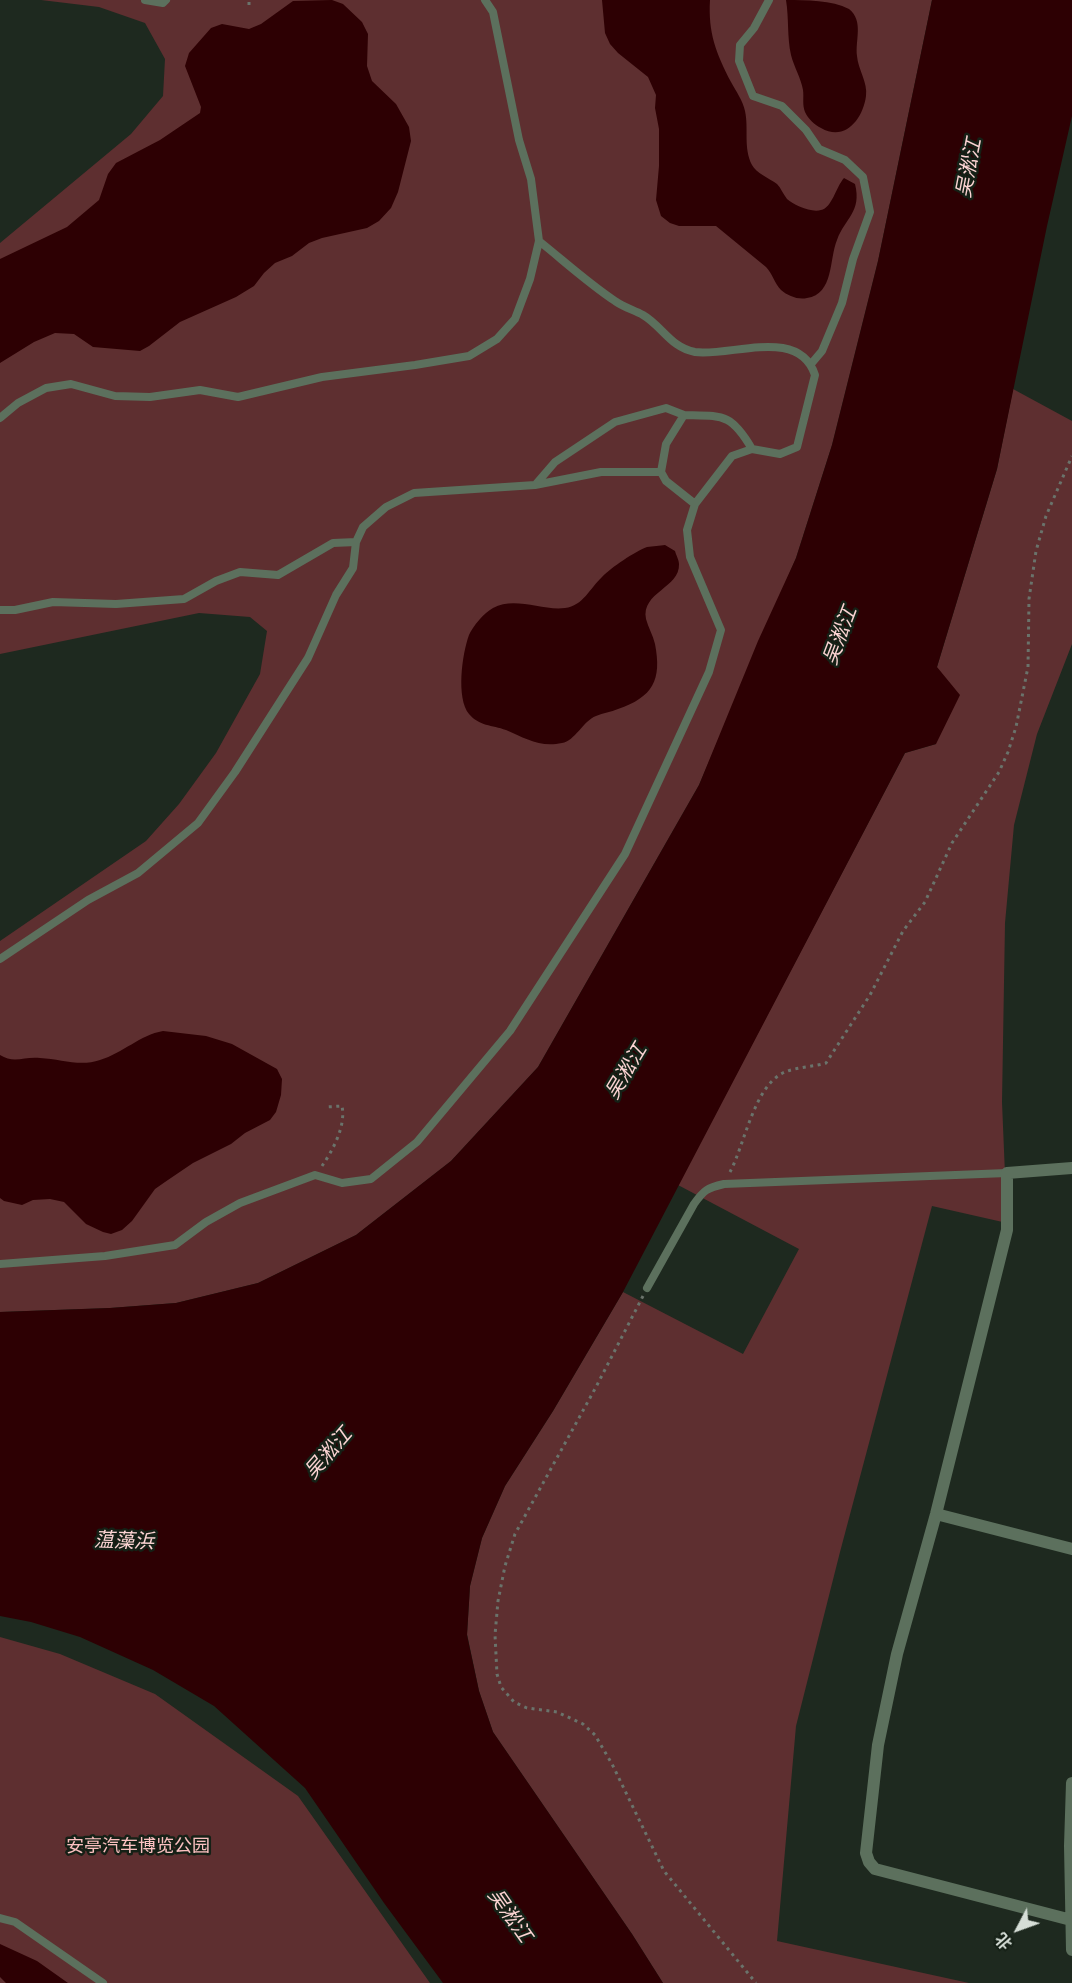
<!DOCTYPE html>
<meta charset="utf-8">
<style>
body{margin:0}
#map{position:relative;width:1072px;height:1983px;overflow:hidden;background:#1e291f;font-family:"DM Sans","Noto Sans SC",sans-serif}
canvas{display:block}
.north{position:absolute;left:988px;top:1899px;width:60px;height:60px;-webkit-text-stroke:4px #152016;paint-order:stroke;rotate:229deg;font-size:16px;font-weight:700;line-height:24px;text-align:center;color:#d6ded7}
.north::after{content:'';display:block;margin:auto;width:21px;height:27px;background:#d6ded7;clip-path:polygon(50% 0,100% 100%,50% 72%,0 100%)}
</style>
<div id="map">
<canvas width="1072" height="1983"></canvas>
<div class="north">北</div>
</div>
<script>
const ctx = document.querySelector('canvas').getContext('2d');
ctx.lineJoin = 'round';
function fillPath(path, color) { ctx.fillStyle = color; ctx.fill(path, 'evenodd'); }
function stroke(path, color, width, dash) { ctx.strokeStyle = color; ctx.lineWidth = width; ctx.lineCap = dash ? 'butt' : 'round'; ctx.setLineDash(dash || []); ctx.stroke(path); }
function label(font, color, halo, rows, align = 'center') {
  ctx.font = font + ' "DM Sans","Noto Sans SC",sans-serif'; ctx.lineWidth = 5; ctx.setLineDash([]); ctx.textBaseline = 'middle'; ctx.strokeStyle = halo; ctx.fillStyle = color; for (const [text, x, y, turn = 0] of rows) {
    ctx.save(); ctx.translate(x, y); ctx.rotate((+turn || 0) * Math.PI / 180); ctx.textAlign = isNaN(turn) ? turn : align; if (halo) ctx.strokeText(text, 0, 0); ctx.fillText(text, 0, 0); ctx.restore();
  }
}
fillPath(new Path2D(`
 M 41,0 L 932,0 L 878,261 L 832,445 L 796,558 L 699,785 L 538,1067 L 451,1161 L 356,1235 L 258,1283 L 176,1303 L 110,1308 L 0,1312 L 0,941 L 146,841 L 179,804 L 216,753 L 260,674 L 267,631 L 250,617 L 199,613 L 0,654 L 0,243 L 131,134 L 163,96 L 165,59 L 145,23 L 99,7 Z
 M 1013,389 L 1072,421 L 1072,644 L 1037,734 L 1014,825 L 1005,923 L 1002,1102 L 1007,1223 L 932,1206 L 840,1552 L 796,1726 L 777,1941 L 969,1983 L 663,1983 L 632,1934 L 493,1732 L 479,1691 L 467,1634 L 470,1586 L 482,1538 L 505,1486 L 553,1411 L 623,1292 L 743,1354 L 799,1249 L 678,1185 L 905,753 L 936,744 L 937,667 L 997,469 Z
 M 0,1637 L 60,1654 L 155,1694 L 298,1796 L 430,1983 L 0,1983 Z`), '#5e2f30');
fillPath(new Path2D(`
 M 332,0 L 343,4 L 362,22 L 368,34 L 367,66 L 372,81 L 396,104 L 409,127 L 411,141 L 398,192 L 391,208 L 379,221 L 367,228 L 322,238 L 309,243 L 292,256 L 275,263 L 264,273 L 254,286 L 236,297 L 180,322 L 149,346 L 140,351 L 93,347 L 74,334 L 55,333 L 34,342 L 0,363 L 0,259 L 67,227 L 99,200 L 108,174 L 116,163 L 160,140 L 200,113 L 201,107 L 185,66 L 189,53 L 211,28 L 222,24 L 249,29 L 261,24 L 293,1 Z
 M 602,0 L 710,0 C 708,33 716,53 731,82 C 736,91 743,101 745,111 C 749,129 743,147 752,165 C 756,173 769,178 777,184 C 781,188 783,194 787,199 C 794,205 811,213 821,210 C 832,208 836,187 844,178 L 855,184 C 862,212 845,218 837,240 C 829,259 834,294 807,298 C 798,300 788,296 781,290 C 775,284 772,273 766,267 L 716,226 L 679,226 L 670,223 L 661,216 L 656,200 L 659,166 L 659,129 L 655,108 L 656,95 L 648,77 L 618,53 L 610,44 L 605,33 Z
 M 786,0 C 806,0 832,0 849,9 C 864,21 855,40 857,56 C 858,69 868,83 866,96 C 863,119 845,142 821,128 C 815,125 808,119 805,112 C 802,105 804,97 803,90 C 801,78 794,67 791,55 C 787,37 789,18 786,0 Z
 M 932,0 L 1072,0 L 1072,116 L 1047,226 L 997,469 L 937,667 L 960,695 L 936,744 L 905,753 L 623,1292 L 553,1411 L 505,1486 L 482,1538 L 470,1586 L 467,1635 L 479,1691 L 493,1732 L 632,1934 L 663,1983 L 443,1983 L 384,1903 L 305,1788 L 214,1706 L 153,1670 L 80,1637 L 31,1622 L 0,1616 L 0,1312 L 110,1308 L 176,1303 L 258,1283 L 356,1235 L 451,1161 L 538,1067 L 699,785 L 758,641 L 796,558 L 832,445 L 878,261 Z
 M 665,545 L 675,551 C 676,555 679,560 679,564 C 680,588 641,592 646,619 C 648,627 653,635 655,644 C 662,680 653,697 618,709 C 611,712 603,713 596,716 C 583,721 575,741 562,743 C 540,748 525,738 506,730 C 492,725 479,726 469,714 C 456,698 462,654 469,635 C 473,626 484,613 493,608 C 515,596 542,611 565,608 C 583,606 590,588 602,577 C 612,567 634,552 647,547 C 653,546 660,546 665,545 Z
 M 163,1031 L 206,1036 L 232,1044 L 277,1069 L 282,1079 L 281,1095 L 276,1112 L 270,1120 L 245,1133 L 231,1144 L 193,1163 L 165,1182 L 155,1189 L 132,1221 L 122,1230 L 111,1234 L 103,1232 L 86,1224 L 64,1202 L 50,1199 L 33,1200 L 22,1205 L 4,1201 L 0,1198 L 0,1055 C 14,1064 25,1056 40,1058 C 61,1059 80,1067 100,1060 C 123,1053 140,1035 163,1031 Z
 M 0,1944 L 37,1961 L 68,1983 L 6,1983 L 0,1977 Z`), '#2d0003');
stroke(new Path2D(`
 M 249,5 L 249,0
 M 322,1166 C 333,1150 346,1126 342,1106 L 326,1107
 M 730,1172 C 745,1144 754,1085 785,1072 C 797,1067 813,1067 826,1063 L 870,995 L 903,931 L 925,902 L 952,843 L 999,772 L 1008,752 L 1016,727 L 1028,667 L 1029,599 L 1036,551 L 1046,516 L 1072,456
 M 643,1296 L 596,1387 L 515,1534 L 505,1566 L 498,1601 L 495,1635 L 497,1674 L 501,1687 L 514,1702 L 527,1708 L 557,1712 L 583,1724 L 595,1735 L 612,1764 L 664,1871 L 756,1983`), '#6a736b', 3, [3, 4.5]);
stroke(new Path2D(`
 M 145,0 L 163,3 L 166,0
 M 769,0 L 754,28 L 740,45 L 739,61 L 753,96 L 782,106 L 806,130 L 819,149 L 845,160 L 863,177 L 870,212 L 853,259 L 842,303 L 822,351 L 811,364
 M 0,418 L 18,403 L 46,388 L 71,384 L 115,396 L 150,397 L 200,390 L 238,397 L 322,377 L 415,365 L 469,356 L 497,339 L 515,319 L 530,279 L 539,241 L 531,179 L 519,140 L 493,12 L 485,0
 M 536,484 L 555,462 L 615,422 L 666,408 L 684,415
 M 695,504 L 666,481 L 661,472 L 666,444 L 684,415 C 723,416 731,413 752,449
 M 0,610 L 15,610 L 53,602 L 116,604 L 184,599 L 216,581 L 240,572 L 278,575 L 333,543 L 356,542
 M 0,959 L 88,900 L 138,873 L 198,823 L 235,772 L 308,658 L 336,595 L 353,568 L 356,542 L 363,527 L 386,507 L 414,493 L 535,485 L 601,472 L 661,472
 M 0,1264 L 105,1256 L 175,1245 L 206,1222 L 240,1203 L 315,1175 L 342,1183 L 371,1179 L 417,1142 L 510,1031 L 625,854 L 709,672 L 721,630 L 690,557 L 687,530 L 695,504 L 732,456 L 752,449 L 780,454 L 797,447 L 815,375 C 799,326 731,357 695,352 C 671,348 662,326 643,315 C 634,310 623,307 615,301 C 588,283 564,261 539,241
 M 647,1288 L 694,1204 C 704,1190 707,1188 724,1184 L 1007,1173
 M 0,1918 L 15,1922 L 103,1983`), '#5c705d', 8);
stroke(new Path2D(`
 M 936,1514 L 1072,1549
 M 1072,1783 L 1070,1846 L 1072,1950
 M 1071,1920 L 875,1869 L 869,1862 L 866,1853 L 878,1745 L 897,1654 L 936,1514 L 1007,1230 L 1007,1173 L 1072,1168`), '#5c705d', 12);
label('18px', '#fbc0c0', '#152016', [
 ["安亭汽车博览公园",138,1847]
]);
label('italic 20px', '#fcd4d3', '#152016', [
 ["吴淞江",970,168,-79],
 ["吴淞江",841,636,-69],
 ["吴淞江",627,1072,-59],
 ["吴淞江",329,1454,-49],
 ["蕰藻浜",124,1542,2],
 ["吴淞江",509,1916,55]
]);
</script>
